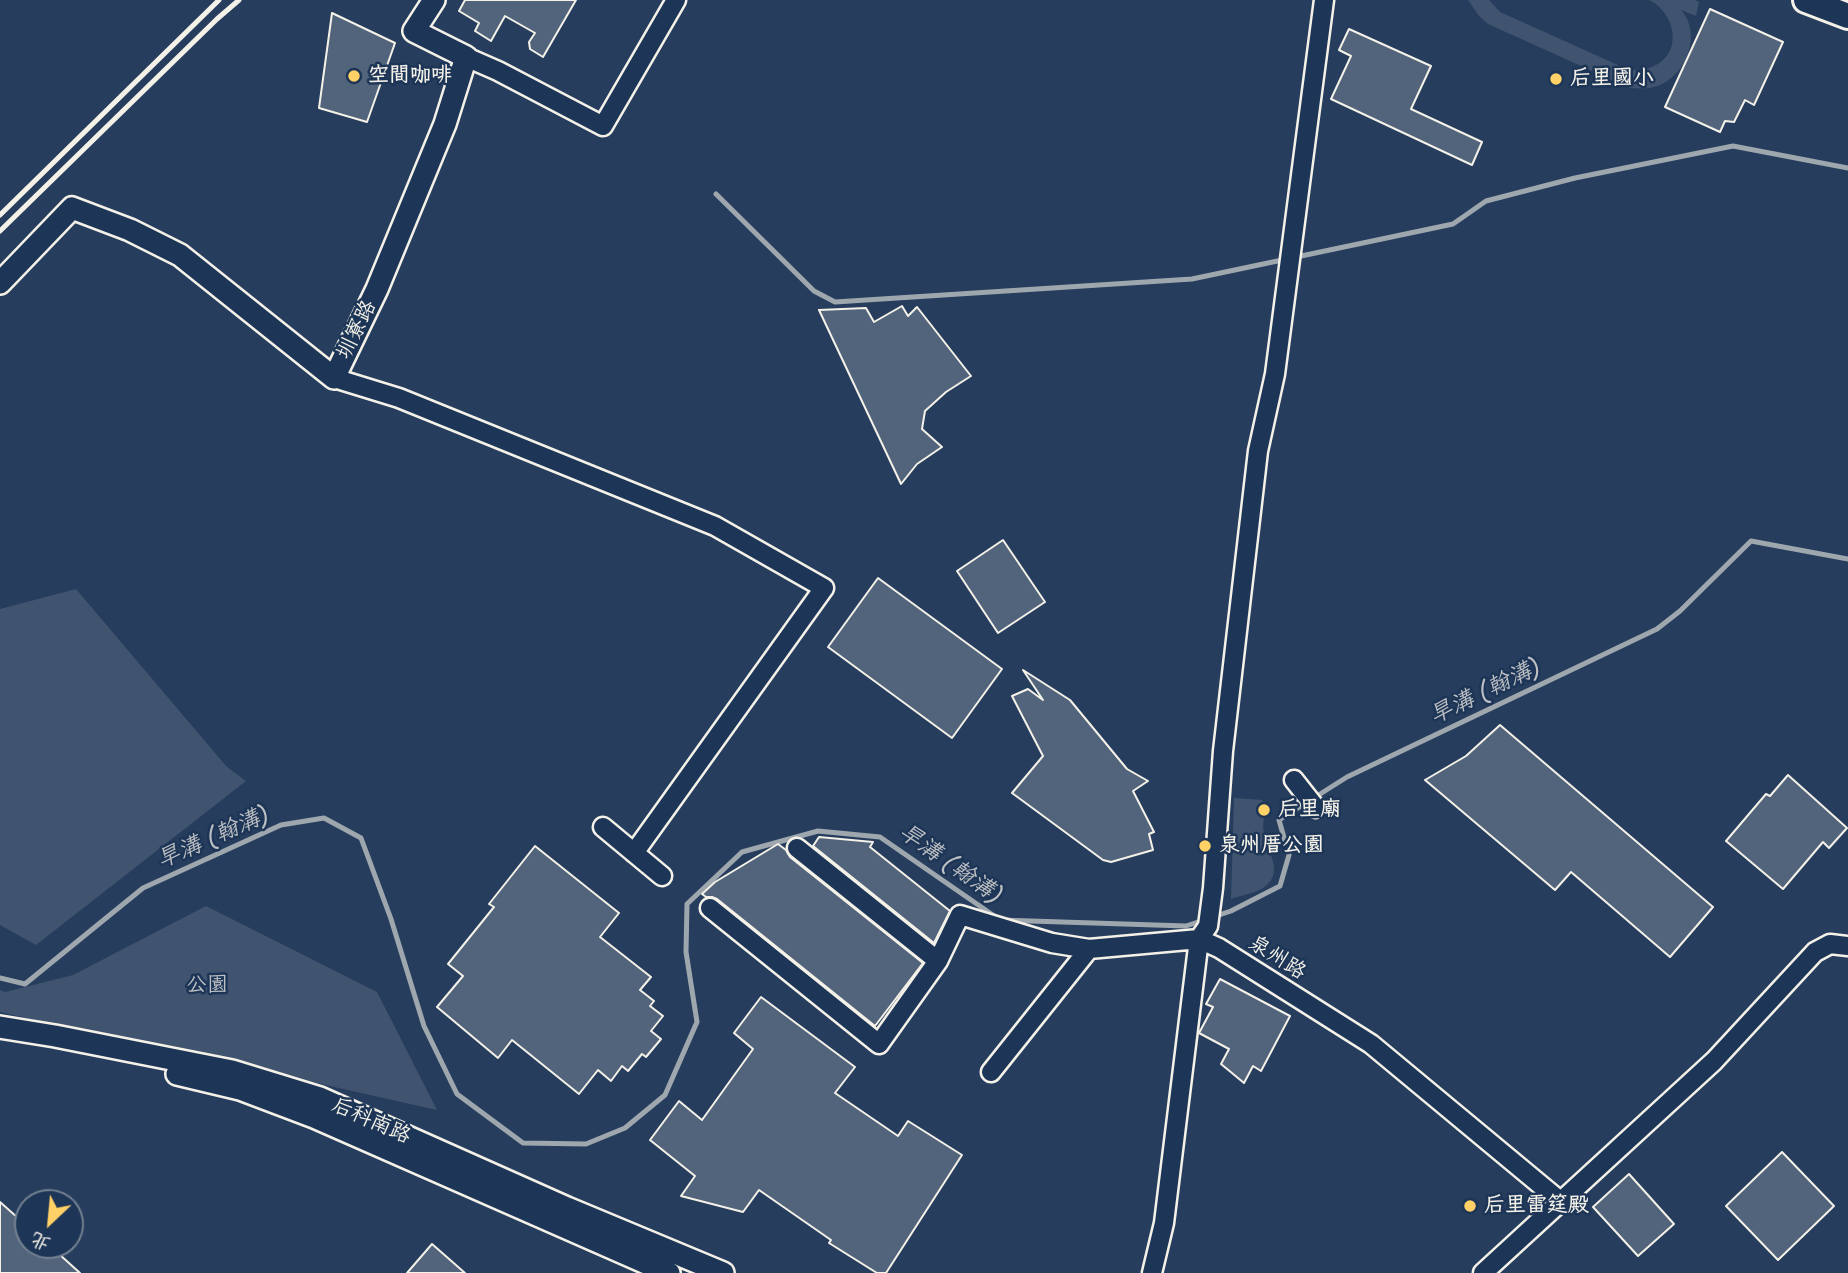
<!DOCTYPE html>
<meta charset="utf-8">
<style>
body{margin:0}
#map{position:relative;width:1848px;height:1273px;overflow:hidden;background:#263d5d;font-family:"Shantell Sans","LXGW WenKai TC",sans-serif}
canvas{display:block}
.north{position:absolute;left:14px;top:1189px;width:70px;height:70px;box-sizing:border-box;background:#1d3557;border:2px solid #738091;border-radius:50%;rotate:206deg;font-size:19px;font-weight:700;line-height:28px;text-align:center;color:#f4f1e8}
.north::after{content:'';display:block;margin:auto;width:24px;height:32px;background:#ffd166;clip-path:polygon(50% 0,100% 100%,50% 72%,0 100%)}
</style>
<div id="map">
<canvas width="1848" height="1273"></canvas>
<div class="north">北</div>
</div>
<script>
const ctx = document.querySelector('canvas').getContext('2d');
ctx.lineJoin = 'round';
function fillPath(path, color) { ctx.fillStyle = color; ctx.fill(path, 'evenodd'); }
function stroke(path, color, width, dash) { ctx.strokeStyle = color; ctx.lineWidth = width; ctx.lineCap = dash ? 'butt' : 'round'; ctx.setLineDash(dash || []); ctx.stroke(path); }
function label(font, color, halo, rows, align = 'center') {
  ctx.font = font + ' "Shantell Sans","LXGW WenKai TC",sans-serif'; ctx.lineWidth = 5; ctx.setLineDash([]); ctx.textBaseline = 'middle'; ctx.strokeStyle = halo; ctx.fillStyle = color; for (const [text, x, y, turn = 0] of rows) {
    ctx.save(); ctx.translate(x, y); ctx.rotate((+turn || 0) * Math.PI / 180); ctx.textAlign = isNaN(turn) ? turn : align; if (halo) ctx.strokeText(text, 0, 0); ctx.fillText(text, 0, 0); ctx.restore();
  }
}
fillPath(new Path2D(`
 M 1468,0 L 1489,0 L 1500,12 L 1629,70 C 1637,70 1645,70 1652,67 C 1684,54 1676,13 1649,0 L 1695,0 L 1699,2 L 1696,16 L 1681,10 C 1701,32 1688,70 1664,83 C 1653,89 1642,89 1630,88 L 1488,24 L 1479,16 Z
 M 76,589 L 226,766 L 246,781 L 36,945 L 0,925 L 0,609 Z
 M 1234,798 L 1262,800 L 1267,811 C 1252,839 1289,865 1267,885 C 1258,893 1242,895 1231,899 Z
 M 206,906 L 377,992 L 437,1110 L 0,1012 L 0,990 L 5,992 L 73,975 Z`), '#40546f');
stroke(new Path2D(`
 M 716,194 L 814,291 L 835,302 L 1192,279 L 1453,224 L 1486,201 L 1575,178 L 1733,146 L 1848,168
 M 0,978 L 25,984 L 143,888 L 281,825 L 324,818 L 361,838 L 391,919 L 424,1026 L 457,1094 L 523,1143 L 586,1144 L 625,1128 L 665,1095 L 697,1022 L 686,952 L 687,904 L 742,852 L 818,831 L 880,837 L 1000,920 L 1186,926 L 1231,911 L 1280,886 L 1289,855 L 1279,820 L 1347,777 L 1657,629 L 1680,611 L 1751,541 L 1848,559`), '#9fa7ae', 5);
const building = new Path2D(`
 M 465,0 L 576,0 L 543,57 L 530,49 L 529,42 L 535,33 L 505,16 L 491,41 L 475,31 L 479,23 L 459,11 Z
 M 1710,9 L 1783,42 L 1754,105 L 1745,100 L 1734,122 L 1725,121 L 1720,132 L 1665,107 Z
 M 332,13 L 395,43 L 367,122 L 319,108 Z
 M 1349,29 L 1431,66 L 1411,109 L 1482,142 L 1472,165 L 1331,99 L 1351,56 L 1339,50 Z
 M 902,306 L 908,316 L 917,307 L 971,376 L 946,392 L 925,411 L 922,429 L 942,447 L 917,464 L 901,484 L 819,310 L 866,308 L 874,322 Z
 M 1003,540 L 1045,602 L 998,633 L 957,571 Z
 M 878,578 L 1002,669 L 952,738 L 828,647 Z
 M 1023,670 L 1070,700 L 1127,769 L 1148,781 L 1133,791 L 1154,832 L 1149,834 L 1153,850 L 1111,862 L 1103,860 L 1012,793 L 1043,756 L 1012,696 L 1028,689 L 1043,700 Z
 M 1500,725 L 1713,907 L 1670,957 L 1571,872 L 1555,890 L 1425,780 L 1466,756 Z
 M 1788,775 L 1847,828 L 1829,848 L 1823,842 L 1783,889 L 1726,841 L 1766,794 L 1770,796 Z
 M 819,837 L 873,842 L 870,847 L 950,911 L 934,943 L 813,846 Z
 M 778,844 L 786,850 L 790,857 L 923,963 L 875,1026 L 717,899 L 712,897 L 706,897 L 702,894 L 715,882 Z
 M 535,846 L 619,913 L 600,937 L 651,977 L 640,990 L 654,1001 L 650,1006 L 663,1016 L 651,1031 L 661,1039 L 646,1057 L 642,1054 L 628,1071 L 622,1066 L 611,1081 L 598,1070 L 579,1094 L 512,1040 L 498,1058 L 437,1007 L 463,976 L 448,964 L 494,907 L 489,904 Z
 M 1220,979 L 1290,1016 L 1261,1071 L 1253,1066 L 1244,1083 L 1221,1064 L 1229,1049 L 1199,1033 L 1213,1007 L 1206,1004 Z
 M 761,997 L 855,1067 L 835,1093 L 898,1136 L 908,1121 L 962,1155 L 886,1273 L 877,1273 L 829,1243 L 831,1240 L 759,1190 L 743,1212 L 681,1196 L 695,1176 L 650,1140 L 679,1101 L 702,1120 L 753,1049 L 734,1033 Z
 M 1782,1152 L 1834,1206 L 1778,1260 L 1726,1206 Z
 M 1629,1174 L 1674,1224 L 1638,1256 L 1593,1207 Z
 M 0,1202 L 28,1227 L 28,1245 L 49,1245 L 80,1273 L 0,1273 Z
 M 432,1244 L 465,1273 L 407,1273 Z`);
fillPath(building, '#52647b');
stroke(building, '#f4f1e8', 2);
const minor = new Path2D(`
 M 466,57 L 498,71 L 603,126 L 676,0
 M 334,378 L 399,398 L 715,526 L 824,588 L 634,853
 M 1294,780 L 1316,808
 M 603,827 L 662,876
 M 797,848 L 938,961
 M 710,908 L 879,1044 L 938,961 L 960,915 L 1052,943 L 1089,949 L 1199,939 L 1219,948 L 1371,1044 L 1560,1201
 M 991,1072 L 1089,949
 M 1152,1273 L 1164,1223 L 1199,939 L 1208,926 L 1213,888 L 1223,751 L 1258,451 L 1275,374 L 1324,0
 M 1483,1273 L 1714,1061 L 1815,952 L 1830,944 L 1848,946`);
const tertiary = new Path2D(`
 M 0,283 L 72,208 L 130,230 L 180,255 L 334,378 L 377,289 L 445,124 L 466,57 L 414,31 L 434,0
 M 0,1027 L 55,1036 L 232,1071 L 320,1098 L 567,1208 L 723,1273
 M 177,1074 L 240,1089 L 314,1117 L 669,1273`);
const secondary = new Path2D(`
 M 1806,0 L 1848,16`);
stroke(minor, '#f4f1e8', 23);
stroke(tertiary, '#f4f1e8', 26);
stroke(secondary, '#f4f1e8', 30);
stroke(minor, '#1d3557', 18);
stroke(tertiary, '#1d3557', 21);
stroke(secondary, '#1d3557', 24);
stroke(new Path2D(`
 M 0,215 L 219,0
 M 0,231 L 217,19 L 239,0`), '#f4f1e8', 5);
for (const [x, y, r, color] of [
 [354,76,7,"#ffd166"],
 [1556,79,7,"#ffd166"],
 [1264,810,7,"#ffd166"],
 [1205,846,7,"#ffd166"],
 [1470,1206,7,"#ffd166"]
]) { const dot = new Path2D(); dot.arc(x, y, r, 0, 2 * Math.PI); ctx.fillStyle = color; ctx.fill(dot); stroke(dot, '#1d3557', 2.5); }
label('bold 21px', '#f4f1e8', '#1d3557', [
 ["空間咖啡",368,76],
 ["后里國小",1570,79],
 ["后里廟",1278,810],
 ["泉州厝公園",1219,846],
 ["后里雷筳殿",1484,1206]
], 'left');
label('21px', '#f4f1e8', '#1d3557', [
 ["圳寮路",357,330,-64],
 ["泉州路",1277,958,32],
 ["后科南路",371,1121,24]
]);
label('21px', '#bec2c4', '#1d3557', [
 ["公園",207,986]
]);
label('italic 23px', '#bcbfc2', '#1d3557', [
 ["旱溝 (翰溝)",1485,692,-26],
 ["旱溝 (翰溝)",213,838,-24],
 ["旱溝 (翰溝)",950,864,35]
]);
</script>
